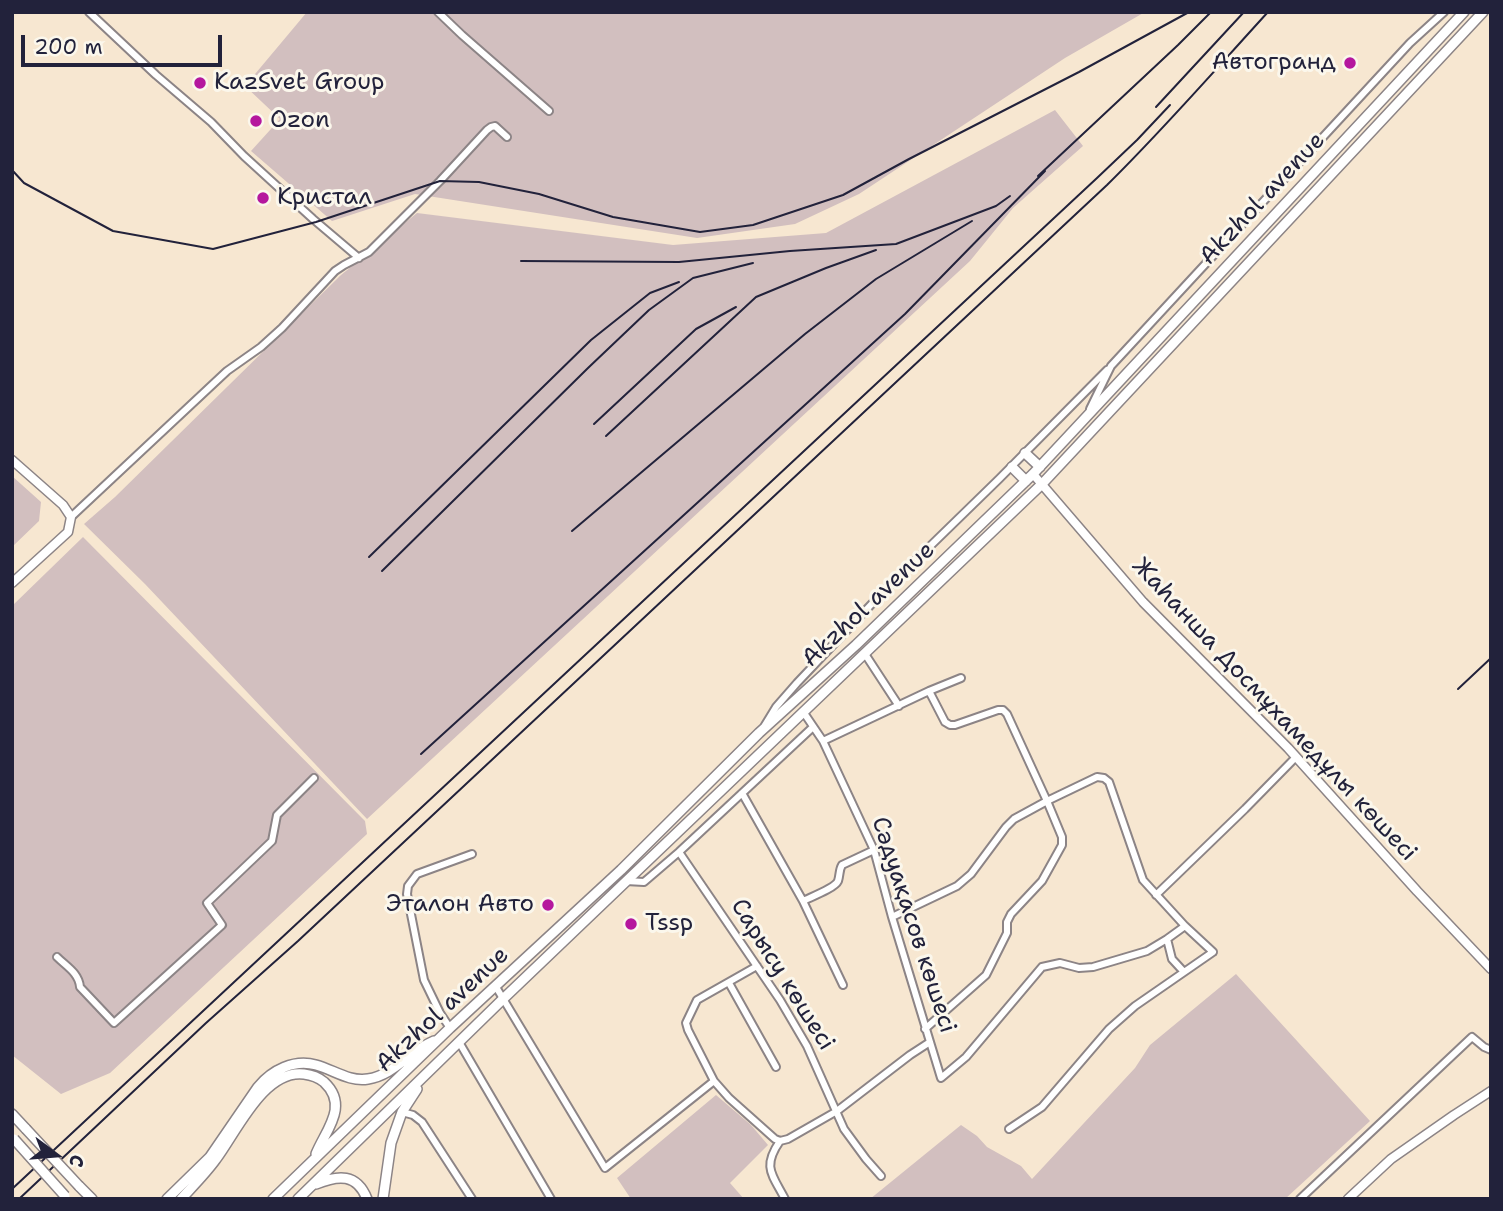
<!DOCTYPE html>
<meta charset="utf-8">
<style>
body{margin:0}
#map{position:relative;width:1503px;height:1211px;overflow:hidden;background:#f7e7d1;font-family:"Shantell Sans",sans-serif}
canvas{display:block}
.frame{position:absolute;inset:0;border:14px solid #22223b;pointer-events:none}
.north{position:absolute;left:21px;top:1120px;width:70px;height:70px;-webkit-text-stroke:5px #fbf7ec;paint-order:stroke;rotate:106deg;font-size:19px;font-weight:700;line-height:28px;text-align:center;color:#22223b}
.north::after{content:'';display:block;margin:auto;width:24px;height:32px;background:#22223b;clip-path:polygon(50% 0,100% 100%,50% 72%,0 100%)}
.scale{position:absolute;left:21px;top:35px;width:201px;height:32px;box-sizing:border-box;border:4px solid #22223b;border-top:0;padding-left:9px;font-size:21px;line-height:24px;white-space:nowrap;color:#22223b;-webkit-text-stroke:5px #fbf7ec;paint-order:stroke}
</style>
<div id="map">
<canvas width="1503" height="1211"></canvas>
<div class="frame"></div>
<div class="north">С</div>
<div class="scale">200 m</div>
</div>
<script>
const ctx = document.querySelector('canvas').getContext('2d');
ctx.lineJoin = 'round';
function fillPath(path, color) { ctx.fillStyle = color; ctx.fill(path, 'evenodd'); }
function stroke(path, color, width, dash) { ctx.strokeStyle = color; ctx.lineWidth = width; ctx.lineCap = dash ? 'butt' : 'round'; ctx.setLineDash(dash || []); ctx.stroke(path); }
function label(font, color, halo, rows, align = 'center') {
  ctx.font = font + ' "Shantell Sans",sans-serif'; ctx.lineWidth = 6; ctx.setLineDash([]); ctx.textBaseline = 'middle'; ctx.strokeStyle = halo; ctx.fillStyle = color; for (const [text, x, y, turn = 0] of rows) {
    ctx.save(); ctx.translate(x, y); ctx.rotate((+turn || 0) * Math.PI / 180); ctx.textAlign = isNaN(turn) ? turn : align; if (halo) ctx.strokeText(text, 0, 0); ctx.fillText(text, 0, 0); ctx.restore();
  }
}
fillPath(new Path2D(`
 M 307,12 L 1145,12 L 1065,58 L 859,194 L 795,224 L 697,238 L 415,194 L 332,221 L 251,151 L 280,119 L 245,86 Z
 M 1055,110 L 1083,146 L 1013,208 L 970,261 L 367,819 L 145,584 L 84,524 L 115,497 L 341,275 L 417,213 L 673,245 L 826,233 Z
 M 12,476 L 41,502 L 39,521 L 12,547 Z
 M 83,537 L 365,821 L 367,834 L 110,1073 L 61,1094 L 12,1055 L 12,606 Z
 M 1236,974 L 1370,1121 L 1285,1199 L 870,1199 L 961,1125 L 977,1136 L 987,1147 L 1021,1166 L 1032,1179 L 1135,1068 L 1150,1045 Z
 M 716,1095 L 751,1125 L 768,1145 L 730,1183 L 744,1199 L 631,1199 L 617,1178 Z`), '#d2bfbf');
const minor = new Path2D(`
 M 89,12 L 156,75 L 211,122 L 244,156 L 313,219 L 359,258
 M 438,12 L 462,35 L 549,111
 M 1090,409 L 1111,366 L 1410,43 L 1444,12
 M 71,517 L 227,371 L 261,347 L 282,328 L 335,271 L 344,265 L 369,252 L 440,181 L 487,130 L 491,127 L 495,126 L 507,137
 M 865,654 L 899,706
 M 804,713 L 823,741 L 874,850 L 892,917 L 941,1078 L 966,1057 L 1042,967 L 1060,963 L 1079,968 L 1093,967 L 1147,951 L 1167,939 L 1172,959 L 1184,972
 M 765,725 L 776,707 L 797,683 L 883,592 L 999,479 L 1107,370
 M 823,741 L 929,691 L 961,678
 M 742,793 L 803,901 L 843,985
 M 679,852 L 780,1000 L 807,1046 L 844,1129 L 866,1159 L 881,1176
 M 626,881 L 644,882 L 679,852 L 813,727
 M 1156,895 L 1245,809 L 1296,757
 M 803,901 C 811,897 835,888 838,881 C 840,875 839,870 842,865 L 874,850
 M 892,917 L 957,886 L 971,874 L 1006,827 L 1014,819 L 1047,801 L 1097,777 L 1104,778 L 1109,782 L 1143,880 L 1185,926 L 1213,952 L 1135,1006 L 1109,1029 L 1042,1107 L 1009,1129
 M 1167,939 L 1185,926
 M 57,957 C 66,966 79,973 80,987 L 114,1023 L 222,925 L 207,903 L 272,841 L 277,815 L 314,778
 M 757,966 L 697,1000 L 686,1023 L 688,1030 L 714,1081 L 729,1098 L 775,1139 L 780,1141 C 762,1167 772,1174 785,1199
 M 729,983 L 776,1067
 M 496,987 L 605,1168 L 714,1081
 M 450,1028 L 440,1013 L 424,980 L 407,894 L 408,886 L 417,874 L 472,854
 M 925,1029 L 986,975 L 1007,933 L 1007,922 L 1011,914 L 1042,881 L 1062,845 L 1062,837 L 1047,801 L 1007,714 L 1003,710 L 998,710 L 955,725 L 950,725 L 945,722 L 929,691
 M 459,1042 L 551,1199
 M 402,1112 L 413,1115 L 422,1122 L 472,1199
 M 780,1141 L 788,1139 L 837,1111 L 910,1055 L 930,1042
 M 1300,1199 L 1472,1037 L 1484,1047 L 1491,1050`);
const tertiary = new Path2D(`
 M 12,460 L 63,505 L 71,517 L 68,532 L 12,583
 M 1033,474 L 1143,602 L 1288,748 L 1417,891 L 1491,969
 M 1348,1199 L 1391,1159 L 1454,1115 L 1491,1091`);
const secondary = new Path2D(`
 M 1025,453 L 1040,467
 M 1012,467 L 1026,481
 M 12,1114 L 26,1129
 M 316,1184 C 338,1175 357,1173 367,1199
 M 79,1186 L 92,1199
 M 167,1199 L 210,1157 L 258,1087 C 272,1070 294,1059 316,1065 C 334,1070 349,1082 368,1079 C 394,1075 410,1051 434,1041
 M 181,1199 C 193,1186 206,1173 216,1159 C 237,1131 264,1069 304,1074 C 312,1075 318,1077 324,1082 C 350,1106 325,1131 316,1154
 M 273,1199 L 450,1028 L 621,870 L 759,733 L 856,645 L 1033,474 L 1464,12
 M 298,1199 L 503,999 L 1042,484 L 1483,12
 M 383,1199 L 391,1143 L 402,1112 L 417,1089`);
stroke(minor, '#8c8486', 10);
stroke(tertiary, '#8c8486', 11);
stroke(secondary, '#8c8486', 12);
stroke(minor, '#fff', 6);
stroke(tertiary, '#fff', 8);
stroke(secondary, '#fff', 9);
stroke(new Path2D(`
 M 1156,107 L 1244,12
 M 12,170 L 24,183 L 113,231 L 213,249 L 316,222 L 440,181 L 479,182 L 539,194 L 613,217 L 700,232 L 753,225 L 843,195 L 909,159 L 1079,72 L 1189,12
 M 1038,176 L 1178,45 L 1211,12
 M 521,261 L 679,262 L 790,251 L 896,244 L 996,206 L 1010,196
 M 594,424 L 696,329 L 736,307
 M 606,436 L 756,297 L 826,268 L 876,250
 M 572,531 L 805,334 L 876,279 L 972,221
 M 369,557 L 591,340 L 650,293 L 679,282
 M 382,571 L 588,368 L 649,310 L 693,278 L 753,263
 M 1458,689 L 1491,658
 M 421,754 L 905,314 L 1045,171
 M 12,1189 L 1097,178 L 1137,140 L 1170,105
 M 19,1199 L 206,1023 L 298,941 L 1107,185 C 1163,130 1215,70 1268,12`), '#22223b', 2);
const secondaryBridge = new Path2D(`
 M 26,1129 L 79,1186
 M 14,1139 L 65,1196`);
stroke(secondaryBridge, '#8c8486', 12, []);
stroke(secondaryBridge, '#fff', 9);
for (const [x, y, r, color] of [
 [1350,63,7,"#b5179e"],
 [200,83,7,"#b5179e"],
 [256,121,7,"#b5179e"],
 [263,198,7,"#b5179e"],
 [548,905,7,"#b5179e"],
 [631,924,7,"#b5179e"]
]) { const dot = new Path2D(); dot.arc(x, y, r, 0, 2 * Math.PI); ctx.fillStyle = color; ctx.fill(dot); stroke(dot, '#fbf7ec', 2.5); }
label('24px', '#22223b', '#fbf7ec', [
 ["Автогранд",1336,63,"right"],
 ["KazSvet Group",214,83],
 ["Ozon",270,121],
 ["Кристал",277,198],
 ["Эталон Авто",534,905,"right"],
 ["Tssp",645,924]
], 'left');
label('24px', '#22223b', '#fbf7ec', [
 ["Akzhol avenue",1263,199,-47],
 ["Akzhol avenue",869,605,-43],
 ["Жаһанша Досмұхамедұлы көшесі",1274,710,47],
 ["Сәдуақасов көшесі",913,925,72],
 ["Сарысу көшесі",782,975,58],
 ["Akzhol avenue",443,1010,-43]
]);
</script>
